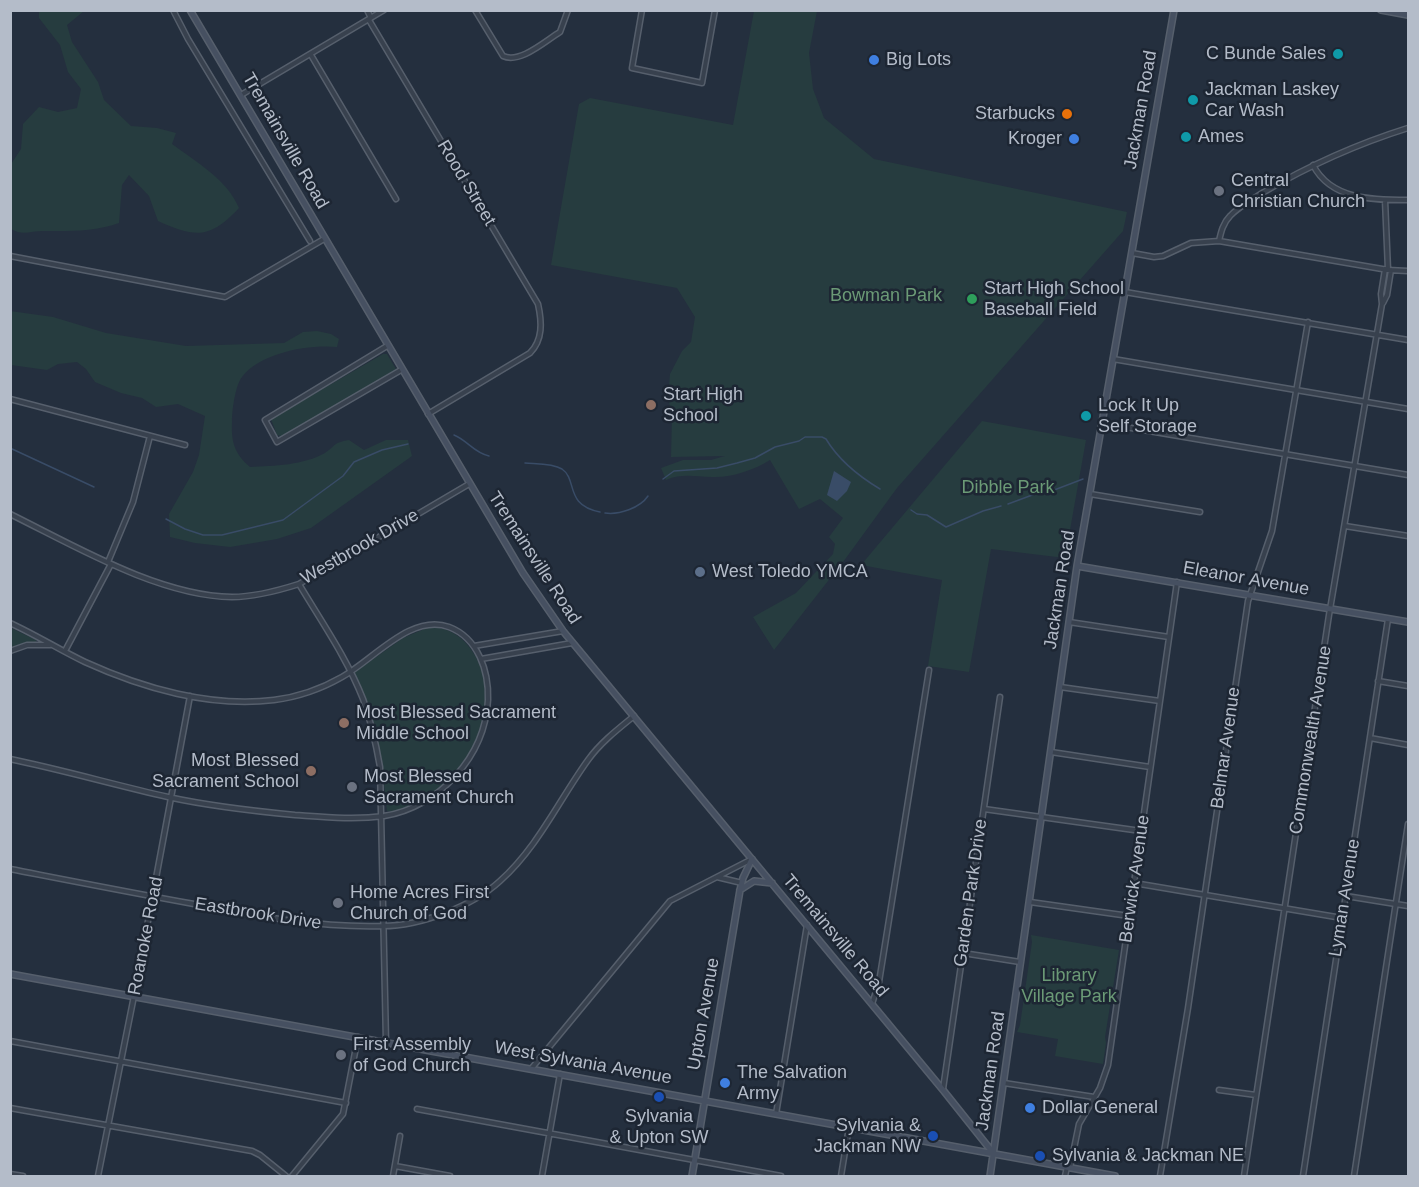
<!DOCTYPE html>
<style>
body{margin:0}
#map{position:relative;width:1419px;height:1187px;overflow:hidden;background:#242f3e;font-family:Arial,sans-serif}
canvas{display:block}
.frame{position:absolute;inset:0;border:12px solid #b4bcc9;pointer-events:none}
</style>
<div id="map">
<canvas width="1419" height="1187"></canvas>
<div class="frame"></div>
</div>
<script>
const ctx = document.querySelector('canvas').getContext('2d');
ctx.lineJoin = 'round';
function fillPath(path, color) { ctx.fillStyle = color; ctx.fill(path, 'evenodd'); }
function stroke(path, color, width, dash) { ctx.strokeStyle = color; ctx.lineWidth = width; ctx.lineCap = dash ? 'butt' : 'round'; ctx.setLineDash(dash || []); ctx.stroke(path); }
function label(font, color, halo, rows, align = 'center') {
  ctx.font = font + ' Arial,sans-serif'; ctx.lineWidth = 5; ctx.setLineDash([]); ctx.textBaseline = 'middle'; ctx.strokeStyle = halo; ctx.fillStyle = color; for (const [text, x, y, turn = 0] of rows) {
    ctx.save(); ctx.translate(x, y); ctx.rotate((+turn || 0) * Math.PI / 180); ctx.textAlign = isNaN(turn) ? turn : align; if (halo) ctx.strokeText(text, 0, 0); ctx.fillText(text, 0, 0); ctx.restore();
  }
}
fillPath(new Path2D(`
 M 39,11 L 84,11 L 67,25 L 72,42 L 98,82 L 104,100 L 131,126 L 157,128 L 176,133 L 172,144 C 196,162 227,179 239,208 C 210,239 196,238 158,221 L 149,196 L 129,175 L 122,185 L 119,223 C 94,232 70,231 43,231 C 30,231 23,236 11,229 L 11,164 L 21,149 L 23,124 L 39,107 L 58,112 L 77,108 L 81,89 L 68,72 L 60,45 L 39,18 Z
 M 754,11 L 817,11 L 809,53 L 813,89 L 824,118 L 874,159 L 1127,212 L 1123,231 L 897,488 L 846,558 L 774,650 L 753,617 L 796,593 L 833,554 L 835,544 L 829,537 L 843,518 L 820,499 L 799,509 L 770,460 C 754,470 731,478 712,477 C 695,477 683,473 666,480 L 661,468 L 683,460 L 711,460 L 725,456 L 671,457 L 672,415 L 668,398 L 670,374 L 682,351 L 691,342 L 695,317 L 677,288 L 551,265 L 579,104 L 590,98 L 733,125 Z
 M 10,311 L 53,317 L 106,333 L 186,346 L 284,343 L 303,332 L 317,331 L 331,334 L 339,339 L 337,347 C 309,344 259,353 242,377 C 235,386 232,411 232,422 C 231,443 235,454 250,467 C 274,466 304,465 325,453 C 337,445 332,443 349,440 L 364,450 L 386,440 L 408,440 L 412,456 L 311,528 L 277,539 L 230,547 L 195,543 L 170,537 L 169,514 L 193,472 L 199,455 L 205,416 L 178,404 L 156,407 L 142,398 L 121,393 L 95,382 L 86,369 L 77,362 L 58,364 L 47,370 L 11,365 Z
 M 383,354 L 387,354 L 396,369 L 393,372 L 282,436 L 277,435 L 271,419 Z
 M 982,421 L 1086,440 L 1065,558 L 991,549 L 969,672 L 928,666 L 942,580 L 861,565 Z
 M 429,627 C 443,627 455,632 465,642 C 496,675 489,727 466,762 C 456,775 442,786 429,796 C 418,803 400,813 387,811 L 381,757 L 374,729 L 355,672 L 403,638 Z
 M 11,628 L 36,640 L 36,642 L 11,649 Z
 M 1031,935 L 1119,950 L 1105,1037 L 1106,1043 L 1103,1064 L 1055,1056 L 1058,1039 L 1017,1032 L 1020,1025 L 1032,942 Z`), '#263c3f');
fillPath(new Path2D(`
 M 834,471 L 851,482 L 847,491 L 837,501 L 827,495 Z`), '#394c67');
stroke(new Path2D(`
 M 454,435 C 467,440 474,453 489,456
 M 10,448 L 94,487
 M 525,463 C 536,464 552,463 562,469 C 578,480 564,505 600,512
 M 663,479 L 674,471 L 717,468 L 737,463 L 755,458 L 775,447 L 799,441 L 805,437 L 822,437 L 826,439 C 838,459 860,477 880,489
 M 1008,504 L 1035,494 L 1049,492 L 1083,479
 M 911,510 L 917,514 L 927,515 L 946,527 L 983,511 L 1001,506
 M 605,513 C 619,515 640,508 648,496
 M 166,519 L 185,529 L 203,535 L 222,535 L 283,520 L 343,476 L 354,462 L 382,450 L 408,444`), '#394c67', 1.5);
const street = new Path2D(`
 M 173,10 L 188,39 L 310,241
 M 367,10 L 371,18
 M 475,10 L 503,56 C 520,64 545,41 560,32 L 568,10
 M 642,10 L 632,68 L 702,83 L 715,10
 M 369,20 L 538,304 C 542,322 543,340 530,353 L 428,414
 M 311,55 L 396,199
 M 241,95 L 384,10
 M 1313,165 C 1331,200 1373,200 1408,200
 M 1385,200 L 1388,270
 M 1219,241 C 1221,232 1223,223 1230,216 C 1239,206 1253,199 1264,192 C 1310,165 1357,144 1408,128
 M 1132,253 L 1154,257 L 1163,256 L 1191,243 L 1219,241 L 1388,270 L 1408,271
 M 10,256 L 225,297 L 324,239
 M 1125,292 L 1408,340
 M 1383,303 L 1387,295 L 1391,270
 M 387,346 L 265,420 L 277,442 L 401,370
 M 1113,359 L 1408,409
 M 10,399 L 185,445
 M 1102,423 L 1408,475
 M 1090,494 L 1200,512
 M 10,514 C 75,546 159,596 232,597 C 255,597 277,591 299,584 L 469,484
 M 1345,526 L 1408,536
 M 108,562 L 133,502 L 150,436
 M 299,584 C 321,621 347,658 363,699 C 371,721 376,744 380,767 L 386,1042
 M 1069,622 L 1169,637
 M 10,623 C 36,635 60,650 85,662 C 142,688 211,708 274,700 C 298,697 321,689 342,677 C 373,660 411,613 449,627 C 478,638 489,671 488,700 C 485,757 439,807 384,816 C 354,820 324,817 295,815 C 253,811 209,806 168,797 C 115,785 63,770 10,759
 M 474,646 L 563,631
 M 10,651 L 27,645 L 50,645
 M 65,651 L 111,564
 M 481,659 L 572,643
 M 1378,681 L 1408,686
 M 1060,687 L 1160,701
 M 1370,738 L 1408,745
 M 1051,752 L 1150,767
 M 984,809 L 1141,831
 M 10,869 C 72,881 133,893 194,904 C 256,916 320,928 383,926 C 420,926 473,906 500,881 C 538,847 559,800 588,760 C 600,743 618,729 634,716
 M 717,877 L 742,883
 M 1134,883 L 1342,918
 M 1346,896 L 1408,906
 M 1030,902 L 1129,916
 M 963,953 L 1020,962
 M 872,1004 L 879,982 L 929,670
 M 10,1041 L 346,1103
 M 531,1069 L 670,901 L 752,859
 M 1004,1083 L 1094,1097
 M 943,1089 L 1000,697
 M 1219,1090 L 1256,1095
 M 10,1108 L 252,1151 L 260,1155 L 286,1176
 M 417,1109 L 781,1176
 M 776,1114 L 807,925
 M 395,1166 L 450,1176
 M 1070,1168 L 1079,1124 L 1100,1088 L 1108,1065 L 1177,582
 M 10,1174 L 23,1176
 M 98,1176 L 134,996 L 190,696
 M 292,1176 L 343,1114 L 358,1037
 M 393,1176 L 400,1136
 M 542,1176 L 560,1074
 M 841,1176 L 849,1127
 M 1065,1176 L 1067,1167
 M 1160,1176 L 1188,1008 L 1248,601 L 1272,531 L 1308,322
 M 1244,1176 L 1329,615 L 1382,304 L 1381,294 L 1385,269
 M 1303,1176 L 1388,619
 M 1354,1176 L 1408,824`);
const secondary = new Path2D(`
 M 190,10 L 523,573 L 563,631 L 943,1090 L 994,1154
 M 1381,10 L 1408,15
 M 1077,566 L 1408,622
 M 740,890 L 754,881 L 772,883
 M 10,974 L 1115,1176
 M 692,1176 L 740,890 L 743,878 L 752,859
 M 990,1176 L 1077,566 L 1174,10`);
stroke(street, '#565f6c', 7);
stroke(secondary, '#565f6c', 8);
stroke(street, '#38414e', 4);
stroke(secondary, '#465061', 5);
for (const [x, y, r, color] of [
 [1338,54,6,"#0f9aa8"],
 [874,60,6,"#3f7fe0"],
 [1193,100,6,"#0f9aa8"],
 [1067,114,6,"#e8710a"],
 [1186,137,6,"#0f9aa8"],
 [1074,139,6,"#3f7fe0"],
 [1219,191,6,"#6b7280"],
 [972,299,6,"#2e9e5b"],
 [651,405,6,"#8d6e63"],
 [1086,416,6,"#0f9aa8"],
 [700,572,6,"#5c6f8a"],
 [344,723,6,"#8d6e63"],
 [311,771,6,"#8d6e63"],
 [352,787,6,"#6b7280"],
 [338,903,6,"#6b7280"],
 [341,1055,6,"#6b7280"],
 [725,1083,6,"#3f7fe0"],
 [659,1097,6,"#1a4fb4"],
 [1030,1108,6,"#3f7fe0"],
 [933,1136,6,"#1a4fb4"],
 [1040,1156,6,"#1a4fb4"]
]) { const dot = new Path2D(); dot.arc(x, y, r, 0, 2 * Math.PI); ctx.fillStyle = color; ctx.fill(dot); stroke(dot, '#1d2633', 2); }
label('18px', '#b4bcc9', '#1d2633', [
 ["C Bunde Sales",1326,54,"right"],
 ["Big Lots",886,60],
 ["Jackman Laskey",1205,90],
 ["Car Wash",1205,111],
 ["Starbucks",1055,114,"right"],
 ["Ames",1198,137],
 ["Kroger",1062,139,"right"],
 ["Central",1231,181],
 ["Christian Church",1231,202],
 ["Start High School",984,289],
 ["Baseball Field",984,310],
 ["Start High",663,395],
 ["School",663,416],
 ["Lock It Up",1098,406],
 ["Self Storage",1098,427],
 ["West Toledo YMCA",712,572],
 ["Most Blessed Sacrament",356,713],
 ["Middle School",356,734],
 ["Most Blessed",299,761,"right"],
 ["Sacrament School",299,782,"right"],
 ["Most Blessed",364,777],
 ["Sacrament Church",364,798],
 ["Home Acres First",350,893],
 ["Church of God",350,914],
 ["First Assembly",353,1045],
 ["of God Church",353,1066],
 ["The Salvation",737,1073],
 ["Army",737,1094],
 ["Dollar General",1042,1108],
 ["Sylvania",659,1117,"center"],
 ["& Upton SW",659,1138,"center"],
 ["Sylvania &",921,1126,"right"],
 ["Jackman NW",921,1147,"right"],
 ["Sylvania & Jackman NE",1052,1156]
], 'left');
label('18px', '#b4bcc9', '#1d2633', [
 ["Jackman Road",1141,110,-80],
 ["Tremainsville Road",285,141,60],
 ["Rood Street",466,183,59],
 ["Westbrook Drive",360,547,-30],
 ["Tremainsville Road",534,558,57],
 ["Eleanor Avenue",1246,579,10],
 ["Jackman Road",1060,590,-81],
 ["Commonwealth Avenue",1311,740,-81],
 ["Belmar Avenue",1226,748,-82],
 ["Berwick Avenue",1135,879,-82],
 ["Garden Park Drive",971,893,-82],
 ["Lyman Avenue",1345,898,-81],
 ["Eastbrook Drive",258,914,9],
 ["Roanoke Road",146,936,-79],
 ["Tremainsville Road",835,936,50],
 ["Upton Avenue",704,1014,-80],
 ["West Sylvania Avenue",583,1063,10],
 ["Jackman Road",991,1071,-82]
]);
label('18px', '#6b9a76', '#1d2633', [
 ["Bowman Park",886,296],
 ["Dibble Park",1008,488],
 ["Library",1069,976],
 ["Village Park",1069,997]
]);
</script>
